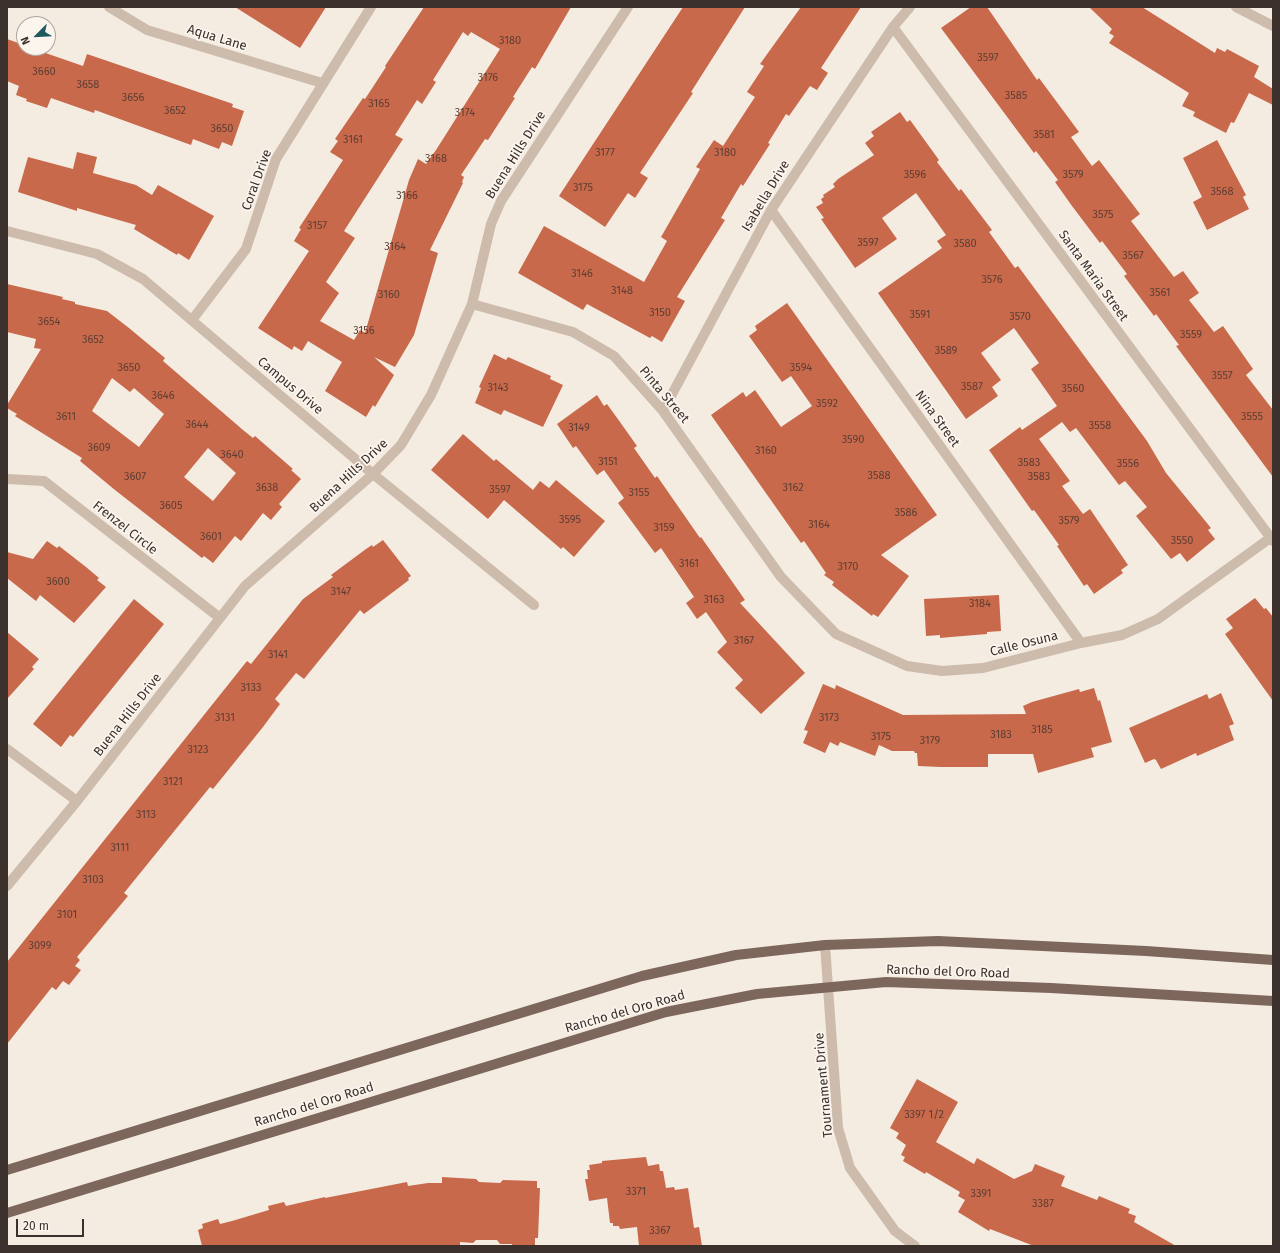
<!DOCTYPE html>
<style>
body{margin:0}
#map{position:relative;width:1280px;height:1253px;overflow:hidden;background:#f4ebe1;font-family:"Fira Sans",sans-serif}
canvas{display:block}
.frame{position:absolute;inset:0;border:8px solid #3b302b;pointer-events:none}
.north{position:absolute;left:16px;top:16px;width:40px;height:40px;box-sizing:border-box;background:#fbf5ee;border:1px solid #aea6a0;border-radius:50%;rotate:246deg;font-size:11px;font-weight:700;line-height:16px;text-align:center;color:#3b302b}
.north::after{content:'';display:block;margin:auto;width:14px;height:18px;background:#1f5a5e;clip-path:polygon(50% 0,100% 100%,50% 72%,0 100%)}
.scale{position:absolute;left:16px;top:1219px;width:68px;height:18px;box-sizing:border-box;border:2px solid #3b302b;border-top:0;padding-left:5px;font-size:12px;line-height:14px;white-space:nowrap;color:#3b302b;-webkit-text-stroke:3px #fbf5ee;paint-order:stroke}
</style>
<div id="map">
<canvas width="1280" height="1253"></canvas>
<div class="frame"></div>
<div class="north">N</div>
<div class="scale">20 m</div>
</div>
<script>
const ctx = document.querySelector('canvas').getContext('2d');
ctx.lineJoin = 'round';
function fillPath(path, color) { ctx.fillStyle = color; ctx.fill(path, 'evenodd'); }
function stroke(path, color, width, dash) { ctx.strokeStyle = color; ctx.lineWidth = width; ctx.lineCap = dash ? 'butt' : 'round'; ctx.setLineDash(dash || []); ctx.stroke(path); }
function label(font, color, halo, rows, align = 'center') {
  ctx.font = font + ' "Fira Sans",sans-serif'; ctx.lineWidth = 3.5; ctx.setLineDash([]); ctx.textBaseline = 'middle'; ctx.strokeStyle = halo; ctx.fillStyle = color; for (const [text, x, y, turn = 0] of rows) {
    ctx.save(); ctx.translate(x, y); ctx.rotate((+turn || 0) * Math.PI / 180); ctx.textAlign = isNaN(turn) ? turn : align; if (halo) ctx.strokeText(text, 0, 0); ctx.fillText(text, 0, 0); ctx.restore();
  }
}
fillPath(new Path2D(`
 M 235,7 L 326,7 L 300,48 Z
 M 424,7 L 571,7 L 535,69 L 532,67 L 513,97 L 515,98 L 488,140 L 485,139 L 461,175 L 464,177 L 462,182 L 463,183 L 430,250 L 438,253 L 414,335 L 395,367 L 374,357 L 394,375 L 375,407 L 373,405 L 366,417 L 325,391 L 342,362 L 308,341 L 302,351 L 294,346 L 292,350 L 258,328 L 309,251 L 294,241 L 301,229 L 299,228 L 343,160 L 330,152 L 338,141 L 335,139 L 363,98 L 365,99 L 386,67 L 385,66 ZM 463,32 L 468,36 L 471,32 L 500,49 L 436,150 L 426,164 L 418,159 L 409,180 L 365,333 L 360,330 L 354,340 L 320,321 L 339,293 L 326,282 L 355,238 L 344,231 L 403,139 L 395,135 L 417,100 L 422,104 L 436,82 L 433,80 Z
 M 683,7 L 745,7 L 691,92 L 693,93 L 640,173 L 648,178 L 635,198 L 628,193 L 605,227 L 559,196 Z
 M 801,7 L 861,7 L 821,68 L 828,73 L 817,90 L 810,86 L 789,116 L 786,114 L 768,143 L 770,144 L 743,186 L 741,184 L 721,218 L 725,220 L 677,297 L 685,301 L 662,342 L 652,336 L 650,338 L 587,304 L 583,310 L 518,273 L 544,226 L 644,282 L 667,241 L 661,237 L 700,169 L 696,167 L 714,140 L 723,146 L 749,106 L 755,97 L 747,92 L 764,66 L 760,64 Z
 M 971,7 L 987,7 L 1037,80 L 1039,78 L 1079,132 L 1071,137 L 1092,166 L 1099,160 L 1140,214 L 1131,221 L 1174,277 L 1183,271 L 1199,293 L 1189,300 L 1214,332 L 1223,326 L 1253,369 L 1246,375 L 1273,410 L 1273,477 L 1176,346 L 1179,345 L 1156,314 L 1154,316 L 1124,276 L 1127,274 L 1102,241 L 1100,243 L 1072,206 L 1055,182 L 1058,180 L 1036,151 L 1034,153 L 941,28 Z
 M 1089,7 L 1142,7 L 1215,53 L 1217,48 L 1225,52 L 1227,49 L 1259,66 L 1254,77 L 1273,89 L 1273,105 L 1249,93 L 1234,123 L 1231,122 L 1226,133 L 1193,116 L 1195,112 L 1182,106 L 1189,93 L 1109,43 L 1114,36 L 1109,33 L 1112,29 Z
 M 7,39 L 24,45 L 24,48 L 31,48 L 83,66 L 87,54 L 233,104 L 232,107 L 244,111 L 232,146 L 222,142 L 219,149 L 193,139 L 191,145 L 95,110 L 94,113 L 51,98 L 47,108 L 26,101 L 27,99 L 16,95 L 19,86 L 7,81 Z
 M 900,112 L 907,122 L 910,120 L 939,160 L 937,162 L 959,191 L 961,189 L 992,230 L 989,232 L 1015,268 L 1018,266 L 1147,441 L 1166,473 L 1211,528 L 1208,530 L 1215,539 L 1187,562 L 1180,553 L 1171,559 L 1136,516 L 1147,507 L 1125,481 L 1119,485 L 1076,428 L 1070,432 L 1062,422 L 1039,439 L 1070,481 L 1062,486 L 1083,514 L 1090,509 L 1128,565 L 1121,570 L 1123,573 L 1094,594 L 1087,584 L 1084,586 L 1057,546 L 1059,545 L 1034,510 L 1032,511 L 989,450 L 1020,427 L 1022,430 L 1057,406 L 1031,369 L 1039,363 L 1014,328 L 981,353 L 1001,380 L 992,387 L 998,396 L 966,419 L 878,293 L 942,248 L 937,241 L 946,235 L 916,193 L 882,218 L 897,239 L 855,268 L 821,219 L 824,218 L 816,207 L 823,203 L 821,199 L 824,197 L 823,195 L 835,187 L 833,184 L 838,179 L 874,155 L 865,143 L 874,136 L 871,132 Z
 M 1217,140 L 1246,195 L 1243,197 L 1249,209 L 1207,230 L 1193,202 L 1202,197 L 1183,158 Z
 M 77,152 L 97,157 L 93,173 L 136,185 L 152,195 L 158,185 L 214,216 L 189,260 L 178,253 L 177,255 L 134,229 L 136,225 L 77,208 L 77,211 L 18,192 L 28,157 L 73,169 Z
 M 7,284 L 63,297 L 62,299 L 75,302 L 75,304 L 107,311 L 129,328 L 165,358 L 163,361 L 243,430 L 253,438 L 255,436 L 293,469 L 291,470 L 301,479 L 279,504 L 282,507 L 271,520 L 263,513 L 241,541 L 235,536 L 213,563 L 204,556 L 202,558 L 115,490 L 80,461 L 82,458 L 15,416 L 17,414 L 7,408 L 7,405 L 41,349 L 34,348 L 36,339 L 7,332 ZM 112,378 L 130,392 L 134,388 L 164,414 L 139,447 L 92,411 ZM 208,448 L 236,473 L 213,501 L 184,477 Z
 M 787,303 L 937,515 L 881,555 L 909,576 L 878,617 L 873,614 L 872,616 L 832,585 L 834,582 L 824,575 L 826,573 L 804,541 L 801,543 L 711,415 L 743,392 L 746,397 L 755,390 L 781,427 L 812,406 L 791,376 L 782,382 L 749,336 L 757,330 L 755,326 Z
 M 494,354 L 506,360 L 508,357 L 551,376 L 550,379 L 563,385 L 543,427 L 504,410 L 501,415 L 475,403 L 481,388 L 479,387 Z
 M 597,395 L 604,406 L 607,404 L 620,422 L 637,446 L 634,448 L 655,478 L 657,476 L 700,538 L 701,537 L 745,600 L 740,603 L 805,673 L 761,714 L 735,688 L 743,680 L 717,652 L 727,642 L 706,612 L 697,619 L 686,603 L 694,597 L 661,548 L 655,553 L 618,503 L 624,498 L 604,470 L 597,475 L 576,446 L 573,448 L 557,424 Z
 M 463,434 L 494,461 L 496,459 L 533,490 L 540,481 L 549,488 L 556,480 L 605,521 L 574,557 L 563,547 L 561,549 L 504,500 L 488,519 L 431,470 Z
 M 383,540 L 411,576 L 408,578 L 409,580 L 364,614 L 360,610 L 304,679 L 296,673 L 275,699 L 280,704 L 263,727 L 213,789 L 210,787 L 124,893 L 128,896 L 77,957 L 80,960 L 75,966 L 81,970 L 69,985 L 63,981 L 56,990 L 52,987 L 7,1044 L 7,962 L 247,661 L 251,664 L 303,599 L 333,577 L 331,575 L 366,549 L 372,545 L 373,547 Z
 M 47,541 L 57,548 L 59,546 L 86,567 L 99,578 L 97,580 L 106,587 L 74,623 L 40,595 L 36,601 L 7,578 L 7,552 L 33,559 Z
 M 999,595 L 1001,631 L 987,632 L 987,634 L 951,637 L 940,638 L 940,635 L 926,636 L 924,599 Z
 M 1255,598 L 1264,609 L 1266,608 L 1273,617 L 1273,701 L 1225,634 L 1233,628 L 1226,619 Z
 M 134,599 L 164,624 L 73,737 L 70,735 L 61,747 L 33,724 Z
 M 7,632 L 39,659 L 32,667 L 34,669 L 7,699 Z
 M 823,684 L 835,689 L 836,685 L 903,715 L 1026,714 L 1023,706 L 1032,702 L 1079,689 L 1080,692 L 1094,688 L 1098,701 L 1100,700 L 1112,742 L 1091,748 L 1094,757 L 1038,773 L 1033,754 L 988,754 L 988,767 L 941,767 L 918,766 L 917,753 L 915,753 L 914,751 L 892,751 L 879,745 L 875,756 L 840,742 L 838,746 L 830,742 L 825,753 L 803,743 L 808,731 L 804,730 Z
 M 1221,693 L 1234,724 L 1229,726 L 1234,740 L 1197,756 L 1196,753 L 1161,769 L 1156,760 L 1154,759 L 1145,763 L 1129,728 L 1207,694 L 1209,699 Z
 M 917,1079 L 958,1102 L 936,1142 L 974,1164 L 977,1158 L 1014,1179 L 1032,1171 L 1035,1164 L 1065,1176 L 1061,1186 L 1097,1200 L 1099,1196 L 1130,1209 L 1128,1213 L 1136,1216 L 1134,1222 L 1176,1246 L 1034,1246 L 990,1229 L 989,1231 L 958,1212 L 965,1200 L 958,1196 L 960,1192 L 926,1172 L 925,1174 L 903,1161 L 905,1157 L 901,1155 L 906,1145 L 896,1138 L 899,1133 L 890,1128 Z
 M 646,1157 L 648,1166 L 659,1164 L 660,1171 L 663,1171 L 666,1188 L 674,1187 L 675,1190 L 688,1188 L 694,1228 L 699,1227 L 702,1246 L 639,1246 L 637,1227 L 620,1229 L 619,1226 L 613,1226 L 613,1223 L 610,1223 L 607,1198 L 589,1201 L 585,1179 L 588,1179 L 587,1170 L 590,1170 L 589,1165 L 602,1163 L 602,1161 Z
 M 442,1177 L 476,1179 L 479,1182 L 500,1183 L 503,1180 L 537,1181 L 537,1188 L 540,1188 L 538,1238 L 535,1238 L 535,1246 L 512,1246 L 512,1244 L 500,1244 L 497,1240 L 476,1240 L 473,1243 L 460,1242 L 460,1246 L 202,1246 L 198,1230 L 203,1228 L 202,1224 L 218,1219 L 220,1224 L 232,1221 L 269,1210 L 268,1206 L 284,1202 L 286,1206 L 325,1197 L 325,1198 L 407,1182 L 408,1186 L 428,1183 L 442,1183 Z`), '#c8694b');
stroke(new Path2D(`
 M 109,7 L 147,30 L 322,83
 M 1236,7 L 1273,26
 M 893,27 L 1273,541
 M 771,210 L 1081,643
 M 7,231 L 97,254 L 143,279 L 373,474 L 534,605
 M 472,304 L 573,332 L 614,356 L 663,411 L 781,577 L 836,634 L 907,666 L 942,671 L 983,668 L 1081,643 L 1122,635 L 1158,619 L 1273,536
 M 192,320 L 246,249 L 276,159 L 371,7
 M 663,411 L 771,210 L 893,27 L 910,7
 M 7,479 L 44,481 L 220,618
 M 7,749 L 77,801
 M 7,886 L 77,801 L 245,586 L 373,474 L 401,445 L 431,395 L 472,304 L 491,224 L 501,201 L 628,7
 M 825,945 L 838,1128 L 850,1168 L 895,1231 L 915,1246`), '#cdbbac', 10);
stroke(new Path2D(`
 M 7,1170 L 642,976 L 736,955 L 825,945 L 938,941 L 1146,951 L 1273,960
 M 7,1213 L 666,1012 L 757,994 L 886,982 L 1051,988 L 1273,1001`), '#7d675c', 10);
label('11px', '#5e3e33', null, [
 ["3180",510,41],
 ["3597",988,58],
 ["3660",44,72],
 ["3176",488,78],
 ["3658",88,85],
 ["3585",1016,96],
 ["3656",133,98],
 ["3165",379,104],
 ["3652",175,111],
 ["3174",465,113],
 ["3650",222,129],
 ["3581",1044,135],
 ["3161",353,140],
 ["3177",605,153],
 ["3180",725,153],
 ["3168",436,159],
 ["3596",915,175],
 ["3579",1073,175],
 ["3175",583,188],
 ["3568",1222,192],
 ["3166",407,196],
 ["3575",1103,215],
 ["3157",317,226],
 ["3597",868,243],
 ["3580",965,244],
 ["3164",395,247],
 ["3567",1133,256],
 ["3146",582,274],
 ["3576",992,280],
 ["3148",622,291],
 ["3561",1160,293],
 ["3160",389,295],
 ["3150",660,313],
 ["3591",920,315],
 ["3570",1020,317],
 ["3654",49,322],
 ["3156",364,331],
 ["3559",1191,335],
 ["3652",93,340],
 ["3589",946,351],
 ["3650",129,368],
 ["3594",801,368],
 ["3557",1222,376],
 ["3587",972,387],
 ["3143",498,388],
 ["3560",1073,389],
 ["3646",163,396],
 ["3592",827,404],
 ["3611",66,417],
 ["3555",1252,417],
 ["3644",197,425],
 ["3558",1100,426],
 ["3149",579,428],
 ["3590",853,440],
 ["3609",99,448],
 ["3160",766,451],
 ["3640",232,455],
 ["3151",608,462],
 ["3583",1029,463],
 ["3556",1128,464],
 ["3588",879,476],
 ["3607",135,477],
 ["3583",1039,477],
 ["3638",267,488],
 ["3162",793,488],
 ["3597",500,490],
 ["3155",639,493],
 ["3605",171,506],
 ["3586",906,513],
 ["3595",570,520],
 ["3579",1069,521],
 ["3164",819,525],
 ["3159",664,528],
 ["3601",211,537],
 ["3550",1182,541],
 ["3161",689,564],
 ["3170",848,567],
 ["3600",58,582],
 ["3147",341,592],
 ["3163",714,600],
 ["3184",980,604],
 ["3167",744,641],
 ["3141",278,655],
 ["3133",251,688],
 ["3131",225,718],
 ["3173",829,718],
 ["3185",1042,730],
 ["3183",1001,735],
 ["3175",881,737],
 ["3179",930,741],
 ["3123",198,750],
 ["3121",173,782],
 ["3113",146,815],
 ["3111",120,848],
 ["3103",93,880],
 ["3101",67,915],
 ["3099",40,946],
 ["3397 1/2",924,1115],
 ["3371",636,1192],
 ["3391",981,1194],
 ["3387",1043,1204],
 ["3367",660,1231]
]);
label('13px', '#3b302b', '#fbf5ee', [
 ["Aqua Lane",217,38,17],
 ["Buena Hills Drive",516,155,-58],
 ["Coral Drive",257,180,-70],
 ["Isabella Drive",766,196,-59],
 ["Santa Maria Street",1093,276,54],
 ["Campus Drive",290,386,40],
 ["Pinta Street",664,395,50],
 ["Nina Street",937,419,54],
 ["Buena Hills Drive",349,476,-43],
 ["Frenzel Circle",125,528,38],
 ["Calle Osuna",1024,644,-14],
 ["Buena Hills Drive",128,715,-52],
 ["Rancho del Oro Road",948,972,2],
 ["Rancho del Oro Road",625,1012,-16],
 ["Tournament Drive",824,1085,-95],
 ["Rancho del Oro Road",314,1105,-17]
]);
</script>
